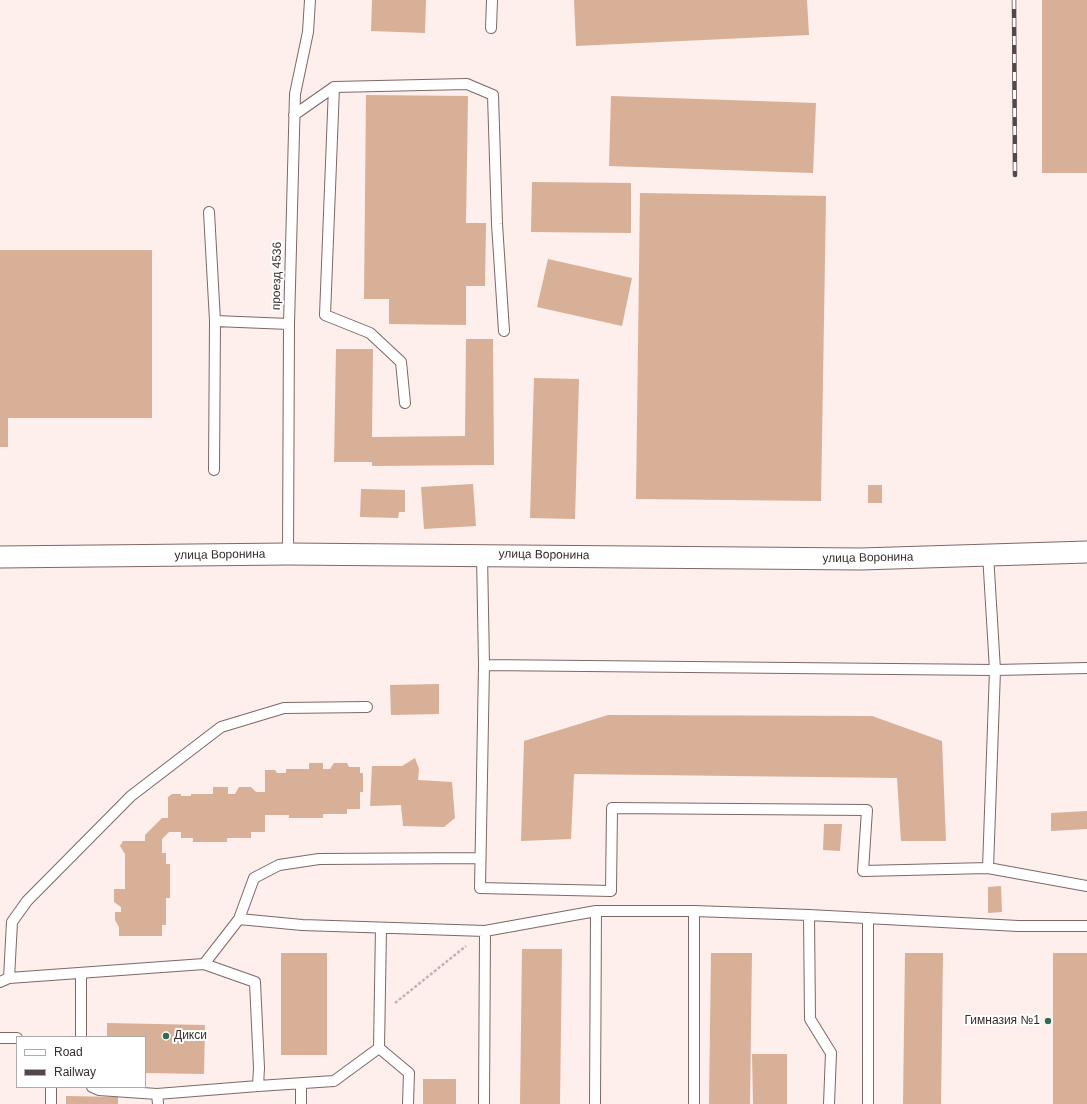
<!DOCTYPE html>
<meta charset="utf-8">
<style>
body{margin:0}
#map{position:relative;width:1087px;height:1104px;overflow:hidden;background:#feeeec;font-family:Helvetica,sans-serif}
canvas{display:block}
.legend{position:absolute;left:16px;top:1036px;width:130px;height:52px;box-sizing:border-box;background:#fff;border:1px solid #afabaa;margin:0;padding:5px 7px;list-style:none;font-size:12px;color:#362c2b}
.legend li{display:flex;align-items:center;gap:8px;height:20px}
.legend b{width:20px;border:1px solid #afabaa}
</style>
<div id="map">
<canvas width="1087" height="1104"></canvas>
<ul class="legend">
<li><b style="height:5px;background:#fff"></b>Road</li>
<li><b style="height:5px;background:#534847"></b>Railway</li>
</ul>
</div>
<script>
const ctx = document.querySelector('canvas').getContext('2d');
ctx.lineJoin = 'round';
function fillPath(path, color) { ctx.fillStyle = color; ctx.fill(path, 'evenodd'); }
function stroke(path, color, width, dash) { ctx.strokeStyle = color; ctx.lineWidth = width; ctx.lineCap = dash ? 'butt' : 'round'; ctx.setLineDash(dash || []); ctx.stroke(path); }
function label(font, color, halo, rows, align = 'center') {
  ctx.font = font + ' Helvetica,sans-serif'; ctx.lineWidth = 4; ctx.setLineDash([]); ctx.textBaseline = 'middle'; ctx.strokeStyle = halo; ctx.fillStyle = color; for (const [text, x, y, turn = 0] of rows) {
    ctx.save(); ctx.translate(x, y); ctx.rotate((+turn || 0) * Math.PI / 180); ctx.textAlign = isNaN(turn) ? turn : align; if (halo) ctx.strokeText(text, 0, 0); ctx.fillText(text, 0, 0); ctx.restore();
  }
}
fillPath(new Path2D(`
 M 372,0 L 426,0 L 425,33 L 371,31 Z
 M 574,0 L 807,0 L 809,35 L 576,46 Z
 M 1042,0 L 1087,0 L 1087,173 L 1042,173 Z
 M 366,95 L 468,96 L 466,223 L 486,223 L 485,286 L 466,286 L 466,325 L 389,324 L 389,299 L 364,299 Z
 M 611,96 L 816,103 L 813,173 L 609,166 Z
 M 532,182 L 631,183 L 631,233 L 531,232 Z
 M 640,193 L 826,196 L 821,501 L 636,499 Z
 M 0,250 L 152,250 L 152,418 L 8,418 L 8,447 L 0,447 Z
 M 548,259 L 632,278 L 622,326 L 537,307 Z
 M 466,339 L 493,339 L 494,465 L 372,466 L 372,462 L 334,462 L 336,349 L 373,349 L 372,437 L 465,436 Z
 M 534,378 L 579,379 L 575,519 L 530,518 Z
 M 473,484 L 476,526 L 424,529 L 421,487 Z
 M 868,485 L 882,485 L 882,503 L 868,503 Z
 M 361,489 L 405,490 L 405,512 L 399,512 L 398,518 L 360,517 Z
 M 439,684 L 439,714 L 391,715 L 390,685 Z
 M 608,715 L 872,716 L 942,741 L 946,841 L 901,841 L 897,778 L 574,774 L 571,839 L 521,841 L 524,741 Z
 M 415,758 L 419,769 L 418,780 L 452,782 L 455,818 L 444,827 L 403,826 L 401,805 L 370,806 L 372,766 L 402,766 Z
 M 309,763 L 323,763 L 323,769 L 330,769 L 334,763 L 347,763 L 349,767 L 360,767 L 360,773 L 363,773 L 363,792 L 360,792 L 360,809 L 347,809 L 347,814 L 323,814 L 323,818 L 289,818 L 289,815 L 265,815 L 265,832 L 251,832 L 251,838 L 227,838 L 227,842 L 193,842 L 193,838 L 181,838 L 181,832 L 169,832 L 162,839 L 162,853 L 166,853 L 166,864 L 170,864 L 170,898 L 166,898 L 166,925 L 162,925 L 162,936 L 119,936 L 119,927 L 115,920 L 115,912 L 121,912 L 121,907 L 114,902 L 114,889 L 125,889 L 125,854 L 120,846 L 123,841 L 145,841 L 145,835 L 162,818 L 168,818 L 168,797 L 172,794 L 181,794 L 181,796 L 191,796 L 191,794 L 213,794 L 213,787 L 228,787 L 228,794 L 235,794 L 239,787 L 251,787 L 256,792 L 265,792 L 265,770 L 275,770 L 277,773 L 286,773 L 286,769 L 309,769 Z
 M 1087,811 L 1087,829 L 1051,831 L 1051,813 Z
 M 824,824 L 842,824 L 840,851 L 823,850 Z
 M 1001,886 L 1002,912 L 988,913 L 988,887 Z
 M 522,949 L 562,949 L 560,1104 L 520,1104 Z
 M 281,953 L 327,953 L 327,1055 L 281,1055 Z
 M 711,953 L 752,953 L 750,1104 L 709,1104 Z
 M 905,953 L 943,953 L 941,1104 L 903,1104 Z
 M 1053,953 L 1087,953 L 1087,1104 L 1053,1104 Z
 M 107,1023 L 205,1025 L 204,1074 L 145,1073 L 145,1037 L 107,1037 Z
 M 752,1054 L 787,1054 L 787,1104 L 753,1104 Z
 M 423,1079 L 456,1079 L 456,1104 L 423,1104 Z
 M 66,1096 L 118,1097 L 118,1104 L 66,1104 Z`), '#d8af97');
const service = new Path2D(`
 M 491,28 L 492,0
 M 334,87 L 325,315 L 370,333 L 401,362 L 405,403
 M 294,115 L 334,87 L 467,84 L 493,95 L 497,224 L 504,331
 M 209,212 L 215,321 L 289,324
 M 214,470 L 215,321
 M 288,554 L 289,324 L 295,94 L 308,32 L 310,0
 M 988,554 L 995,670 L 988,868 L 1087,886
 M 482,555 L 484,665 L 995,670 L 1087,668
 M 484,665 L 480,888 L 611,891 L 612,808 L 867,810 L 863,871 L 988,868
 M 694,911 L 694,1104
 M 809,915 L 810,1019 L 831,1053 L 829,1104
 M 868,918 L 868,1104
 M 239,919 L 254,878 L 279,865 L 319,859 L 480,858
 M 381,928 L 379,1048 L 409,1073 L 408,1104
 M 9,978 L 12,922 L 27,901 L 131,796 L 221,727 L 284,708 L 367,707
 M 0,982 L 9,978 L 204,964 L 239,919 L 302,925 L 485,931 L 596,911 L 694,911 L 809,915 L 1018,926 L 1087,926
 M 81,1037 L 81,973
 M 0,1038 L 17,1038
 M 258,1086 L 334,1081 L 379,1048
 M 92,1087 L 99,1090 L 157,1094
 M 51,1104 L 51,1087
 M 158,1104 L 157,1094 L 258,1086 L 259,1068 L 255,982 L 204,964
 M 301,1104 L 301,1084
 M 484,1104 L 485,931
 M 595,1104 L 596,911`);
const minor = new Path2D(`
 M 0,557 L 288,554 L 861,559 L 1087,552`);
stroke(service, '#7e6865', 12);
stroke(minor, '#7e6865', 23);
stroke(new Path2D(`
 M 395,1003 L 466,946`), '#c1b3b1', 2.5, [3, 2]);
stroke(service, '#fff', 10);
stroke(minor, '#fff', 21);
const rail = new Path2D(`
 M 1014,0 L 1015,175`);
stroke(rail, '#534847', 4.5);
stroke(rail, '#fff', 3, [9]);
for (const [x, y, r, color] of [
 [1048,1021,4,"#346b52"],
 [166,1036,4,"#346b52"]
]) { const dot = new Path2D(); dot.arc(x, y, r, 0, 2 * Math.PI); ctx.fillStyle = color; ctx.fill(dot); stroke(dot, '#fff', 1.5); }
label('12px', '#362c2b', '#fff', [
 ["проезд 4536",277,276,-89],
 ["улица Воронина",220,555,-1],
 ["улица Воронина",544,555,1],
 ["улица Воронина",868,558,-1]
]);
label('12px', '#362c2b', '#fff', [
 ["Гимназия №1",1040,1021],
 ["Дикси",174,1036,"left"]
], 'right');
</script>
